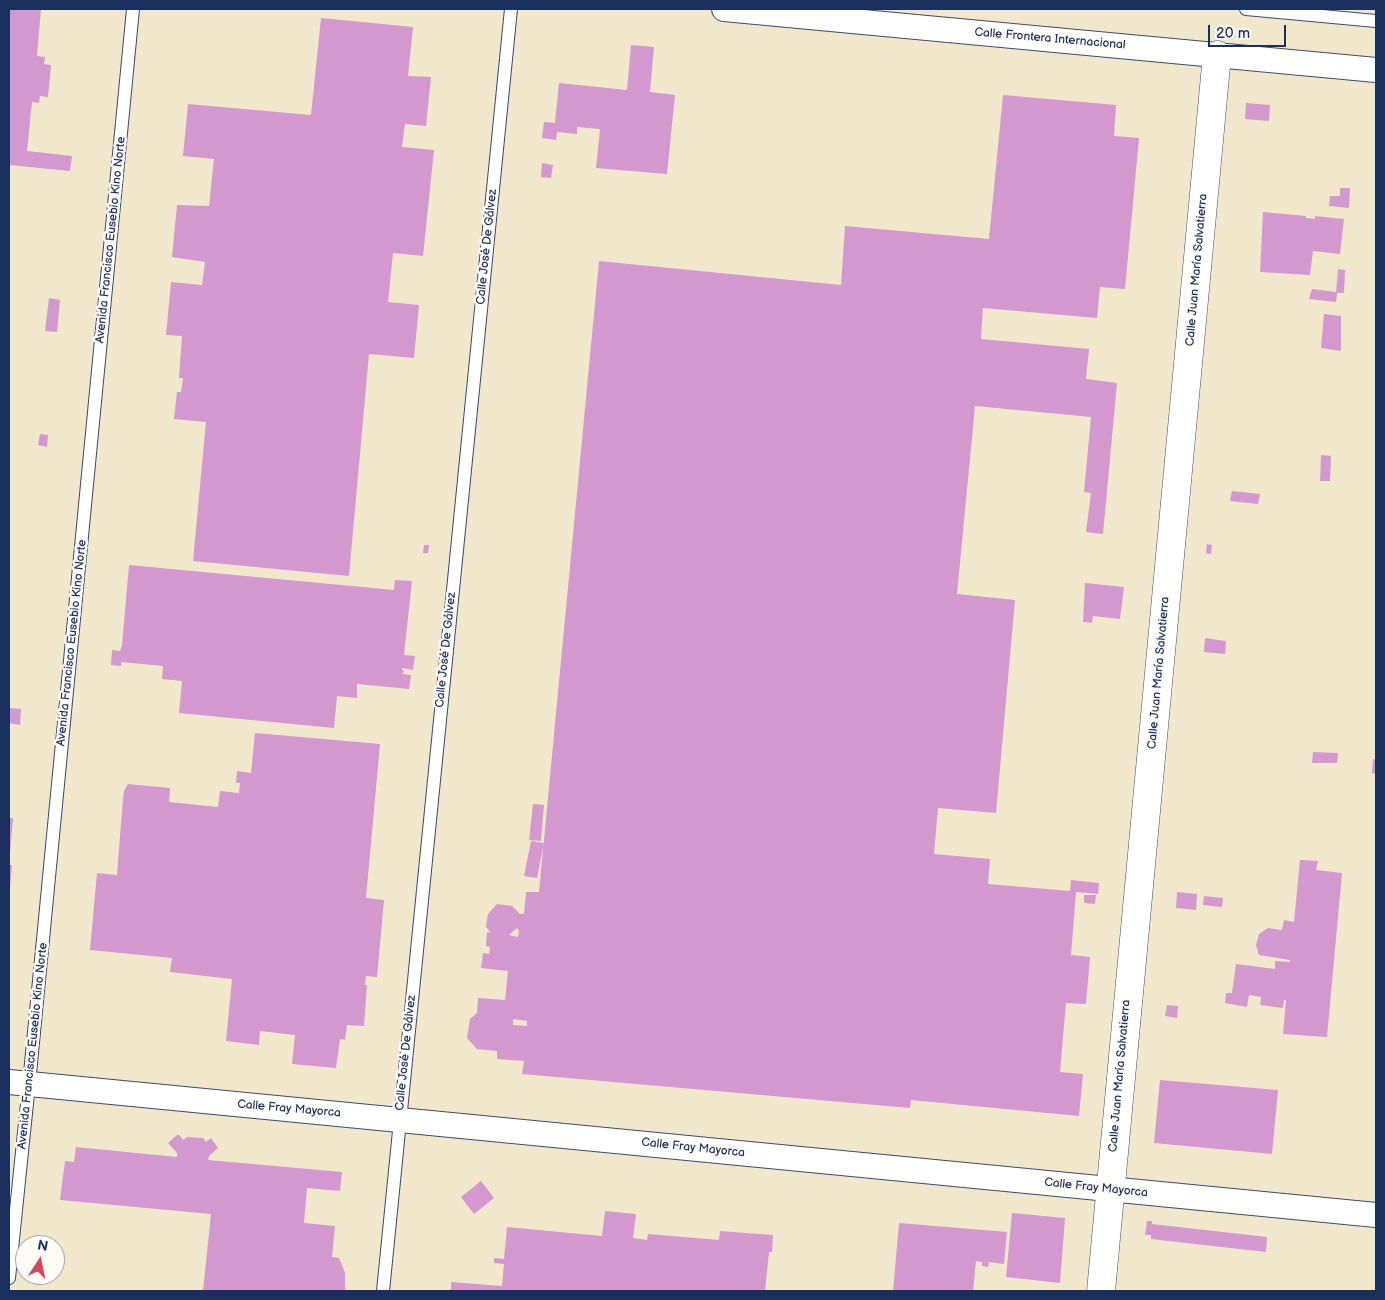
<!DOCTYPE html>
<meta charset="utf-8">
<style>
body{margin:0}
#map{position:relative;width:1385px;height:1300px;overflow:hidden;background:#f1e7cc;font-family:"Balsamiq Sans",sans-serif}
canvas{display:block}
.frame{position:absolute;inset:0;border:10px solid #1b2f5e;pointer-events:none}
.north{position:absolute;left:15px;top:1235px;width:50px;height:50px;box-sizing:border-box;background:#fdfcf7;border:1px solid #a3aaba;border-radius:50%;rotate:11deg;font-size:14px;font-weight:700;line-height:20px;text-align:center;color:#1b2f5e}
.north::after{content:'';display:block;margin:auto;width:18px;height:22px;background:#d1495b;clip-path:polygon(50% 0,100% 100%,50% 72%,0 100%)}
.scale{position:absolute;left:1208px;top:25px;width:78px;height:22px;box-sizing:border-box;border:2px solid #1b2f5e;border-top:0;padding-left:6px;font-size:15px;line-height:18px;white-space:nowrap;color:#1b2f5e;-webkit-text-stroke:4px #fdfcf7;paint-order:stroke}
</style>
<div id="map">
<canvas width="1385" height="1300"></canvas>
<div class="frame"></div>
<div class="north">N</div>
<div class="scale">20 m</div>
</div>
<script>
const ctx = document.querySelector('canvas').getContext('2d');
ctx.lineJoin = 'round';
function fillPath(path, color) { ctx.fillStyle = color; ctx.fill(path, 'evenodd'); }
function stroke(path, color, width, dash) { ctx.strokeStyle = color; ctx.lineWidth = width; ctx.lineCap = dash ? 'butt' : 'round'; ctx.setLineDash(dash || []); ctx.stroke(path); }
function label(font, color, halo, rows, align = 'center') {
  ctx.font = font + ' "Balsamiq Sans",sans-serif'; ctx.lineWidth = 5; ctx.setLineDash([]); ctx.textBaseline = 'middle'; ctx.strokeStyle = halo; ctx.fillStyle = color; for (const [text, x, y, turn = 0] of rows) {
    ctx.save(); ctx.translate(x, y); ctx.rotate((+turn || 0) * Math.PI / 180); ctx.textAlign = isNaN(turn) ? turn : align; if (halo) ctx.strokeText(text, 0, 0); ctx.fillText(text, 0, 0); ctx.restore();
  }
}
fillPath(new Path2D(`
 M 9,9 L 41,9 L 37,56 L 45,57 L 44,64 L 51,65 L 48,97 L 40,96 L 39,103 L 32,102 L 27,151 L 72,156 L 70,171 L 9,165 Z
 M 321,18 L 413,27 L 408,76 L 431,77 L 426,126 L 405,124 L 402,147 L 434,150 L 423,256 L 393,253 L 388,302 L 419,305 L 414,358 L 369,354 L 349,576 L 193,561 L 206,422 L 174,419 L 177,392 L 181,392 L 183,378 L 179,378 L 182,336 L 166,335 L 171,282 L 202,285 L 205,262 L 172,257 L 177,205 L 209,206 L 214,159 L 183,156 L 188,104 L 311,115 Z
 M 631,45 L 654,47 L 650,92 L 675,95 L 667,174 L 596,168 L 600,129 L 577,127 L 577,134 L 557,132 L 556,140 L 542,138 L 544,122 L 555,123 L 559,83 L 627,90 Z
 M 1003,95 L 1116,105 L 1114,136 L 1139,138 L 1125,289 L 1100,287 L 1097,318 L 983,308 L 981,339 L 1089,349 L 1086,379 L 1117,383 L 1103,534 L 1086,532 L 1091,493 L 1084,492 L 1091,417 L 975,406 L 957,594 L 1015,600 L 996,813 L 938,808 L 934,854 L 990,859 L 988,884 L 1070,891 L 1071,880 L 1099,883 L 1098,894 L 1076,892 L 1071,955 L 1090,957 L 1086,1004 L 1066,1003 L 1060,1072 L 1083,1074 L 1079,1116 L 911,1100 L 910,1108 L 522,1074 L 524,1061 L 497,1059 L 497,1051 L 477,1049 L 467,1038 L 470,1019 L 477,1013 L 478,998 L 505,1000 L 508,971 L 481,968 L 483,953 L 489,954 L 490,947 L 486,946 L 487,932 L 491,933 L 486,927 L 488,914 L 497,904 L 512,906 L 520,914 L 524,914 L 526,892 L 539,892 L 599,261 L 841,285 L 845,226 L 989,239 ZM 517,928 L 519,931 L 518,937 L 509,935 ZM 513,1019 L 527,1021 L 527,1026 L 513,1025 Z
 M 1246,103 L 1270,105 L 1269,121 L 1245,119 Z
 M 542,163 L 553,165 L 551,178 L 541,177 Z
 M 1340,188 L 1350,188 L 1349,208 L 1329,206 L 1330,196 L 1340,196 Z
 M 1263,212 L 1306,216 L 1306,218 L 1315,219 L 1315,216 L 1344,219 L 1340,254 L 1313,251 L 1310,275 L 1260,272 Z
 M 1338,269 L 1345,270 L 1344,293 L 1337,293 L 1336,302 L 1309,299 L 1312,289 L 1336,292 Z
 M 49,298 L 60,300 L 57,332 L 45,331 Z
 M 1324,314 L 1341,316 L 1341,351 L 1321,348 Z
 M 40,434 L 48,435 L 47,447 L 38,445 Z
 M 1321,455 L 1331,456 L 1330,481 L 1320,481 Z
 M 1232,491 L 1260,494 L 1258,504 L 1230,501 Z
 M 1207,544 L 1212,545 L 1211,554 L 1206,553 Z
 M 424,545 L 429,545 L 428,553 L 423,553 Z
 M 129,565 L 394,590 L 395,580 L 412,581 L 404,655 L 415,656 L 413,670 L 402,668 L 402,670 L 404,670 L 403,674 L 411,675 L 409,689 L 357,684 L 357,698 L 337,696 L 334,728 L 179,713 L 182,681 L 162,679 L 163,666 L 121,662 L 121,666 L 111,665 L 112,650 L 120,651 L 122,645 Z
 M 1085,583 L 1124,587 L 1120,619 L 1093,616 L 1092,623 L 1083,622 Z
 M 1205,638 L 1226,641 L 1225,654 L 1204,652 Z
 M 9,708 L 21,709 L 20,725 L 9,723 Z
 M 255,733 L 380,744 L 366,898 L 384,900 L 377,977 L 366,976 L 365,985 L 367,985 L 364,1026 L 347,1025 L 345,1040 L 340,1039 L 336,1068 L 292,1064 L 295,1035 L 260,1031 L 259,1045 L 226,1041 L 232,979 L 170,972 L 172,958 L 90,950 L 97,873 L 117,875 L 123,798 L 124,791 L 128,784 L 170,788 L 169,802 L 218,807 L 220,791 L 239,793 L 240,783 L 236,783 L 237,771 L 251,773 Z
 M 1313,752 L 1338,753 L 1337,763 L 1312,763 Z
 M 1373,759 L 1376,760 L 1376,774 L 1372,773 Z
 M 533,804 L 544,805 L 541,841 L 529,840 Z
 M 9,818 L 13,818 L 10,853 L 9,853 Z
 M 531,841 L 544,843 L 537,878 L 524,876 Z
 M 1300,860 L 1318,861 L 1316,870 L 1342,873 L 1327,1037 L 1283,1034 L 1286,1000 L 1284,1000 L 1283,1008 L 1260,1005 L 1261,997 L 1249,995 L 1247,1007 L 1225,1003 L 1226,993 L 1232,993 L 1236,964 L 1275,969 L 1275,961 L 1290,962 L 1290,960 L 1259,955 L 1256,945 L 1259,934 L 1268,928 L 1282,930 L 1284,920 L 1294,922 Z
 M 9,865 L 12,865 L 10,888 L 9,888 Z
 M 1177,892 L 1197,894 L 1196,910 L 1176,908 Z
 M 1084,895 L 1096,895 L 1095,904 L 1084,903 Z
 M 1204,896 L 1223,898 L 1222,907 L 1203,905 Z
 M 1167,1005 L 1178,1006 L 1177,1018 L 1165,1016 Z
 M 1160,1080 L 1278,1090 L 1272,1154 L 1154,1143 Z
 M 177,1135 L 179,1135 L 183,1140 L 187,1137 L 203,1138 L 206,1142 L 211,1138 L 218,1148 L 209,1156 L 208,1160 L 342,1172 L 340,1191 L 307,1188 L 304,1223 L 335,1226 L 332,1257 L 339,1258 L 345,1273 L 345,1291 L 203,1291 L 211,1214 L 60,1200 L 65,1161 L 74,1162 L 76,1147 L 177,1157 L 177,1153 L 168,1143 Z
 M 481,1181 L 494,1198 L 474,1214 L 461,1197 Z
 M 605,1211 L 636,1214 L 633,1238 L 647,1240 L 648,1234 L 719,1240 L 720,1231 L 773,1235 L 772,1252 L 769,1252 L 765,1291 L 451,1291 L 451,1282 L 502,1286 L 504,1264 L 494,1263 L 494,1258 L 504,1259 L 507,1227 L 602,1236 Z
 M 1012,1213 L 1065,1218 L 1060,1283 L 1006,1277 Z
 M 1147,1221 L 1152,1221 L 1152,1224 L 1267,1237 L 1266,1252 L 1151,1239 L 1151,1235 L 1145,1235 Z
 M 899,1223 L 1007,1232 L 1004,1264 L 989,1262 L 988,1267 L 982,1266 L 982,1262 L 976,1261 L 973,1291 L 893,1291 Z`), '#d398ce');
const service = new Path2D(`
 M 1246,9 L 1376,21
 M 9,1278 L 29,1084 L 133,9
 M 383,1291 L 511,9`);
const minor = new Path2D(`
 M 724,9 L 1376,70
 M 9,1082 L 1376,1215`);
const tertiary = new Path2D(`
 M 1101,1291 L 1217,55`);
stroke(service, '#3b4b6e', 14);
stroke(minor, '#3b4b6e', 26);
stroke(tertiary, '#3b4b6e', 29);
stroke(service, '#fff', 12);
stroke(minor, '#fff', 24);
stroke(tertiary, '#fff', 28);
label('12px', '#1b2f5e', '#fdfcf7', [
 ["Calle Frontera Internacional",1050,39,5],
 ["Avenida Francisco Eusebio Kino Norte",111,240,-84],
 ["Calle José De Gálvez",487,247,-84],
 ["Calle Juan María Salvatierra",1197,270,-85],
 ["Avenida Francisco Eusebio Kino Norte",72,643,-84],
 ["Calle José De Gálvez",446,650,-84],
 ["Calle Juan María Salvatierra",1159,673,-85],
 ["Avenida Francisco Eusebio Kino Norte",33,1046,-84],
 ["Calle José De Gálvez",406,1053,-84],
 ["Calle Juan María Salvatierra",1120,1076,-85],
 ["Calle Fray Mayorca",289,1109,5],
 ["Calle Fray Mayorca",693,1148,6],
 ["Calle Fray Mayorca",1096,1188,6]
]);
</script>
